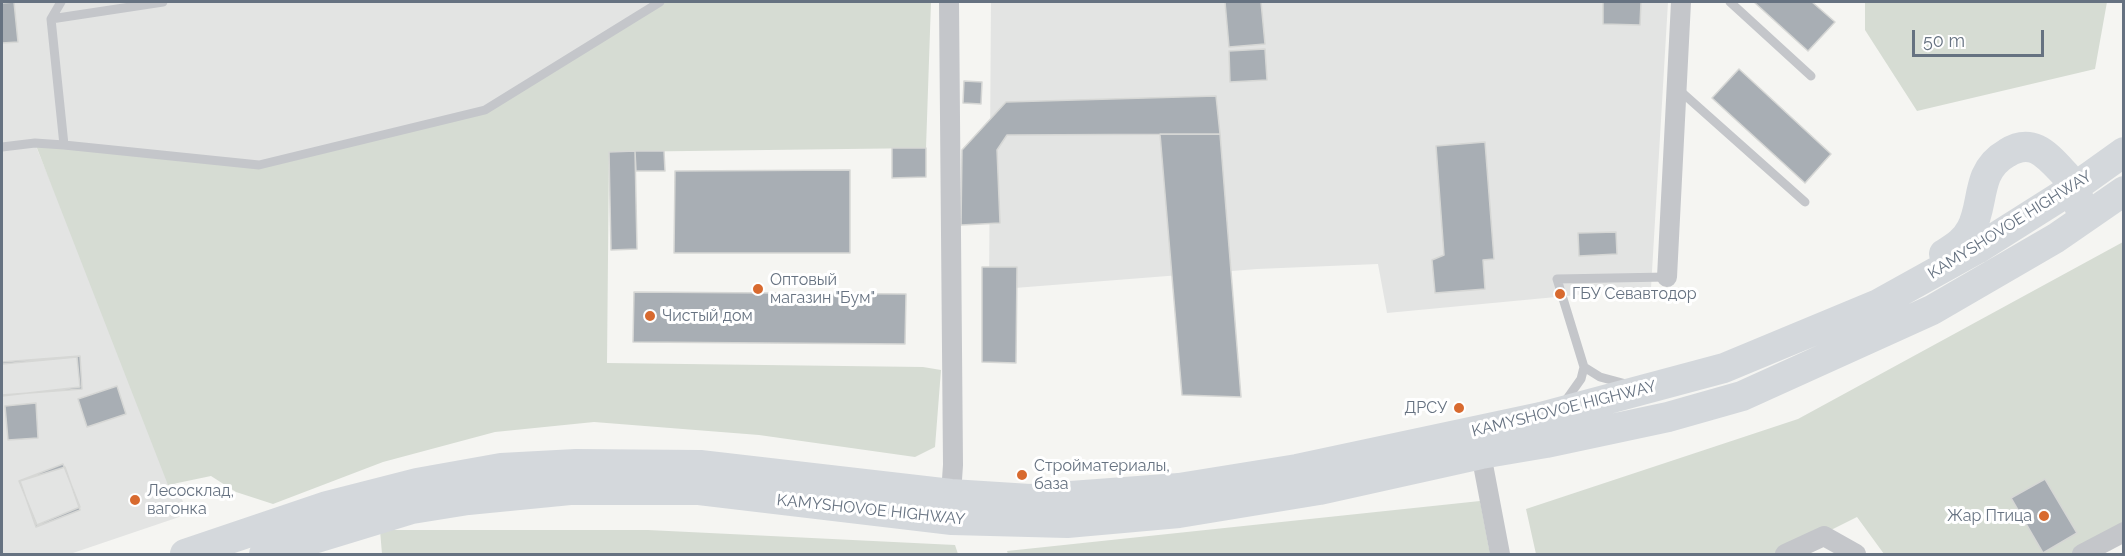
<!DOCTYPE html>
<meta charset="utf-8">
<style>
body{margin:0}
#map{position:relative;width:2125px;height:556px;overflow:hidden;background:#f5f5f2;font-family:Raleway,sans-serif}
canvas{display:block}
.frame{position:absolute;inset:0;border:3px solid #667281;pointer-events:none}
.scale{position:absolute;left:1912px;top:30px;width:132px;height:27px;box-sizing:border-box;border:3px solid #667281;border-top:0;padding-left:8px;font-size:18px;line-height:21px;white-space:nowrap;color:#667281;-webkit-text-stroke:4px #fff;paint-order:stroke}
</style>
<div id="map">
<canvas width="2125" height="556"></canvas>
<div class="frame"></div>
<div class="scale">50 m</div>
</div>
<script>
const ctx = document.querySelector('canvas').getContext('2d');
ctx.lineJoin = 'round';
function fillPath(path, color) { ctx.fillStyle = color; ctx.fill(path, 'evenodd'); }
function stroke(path, color, width, dash) { ctx.strokeStyle = color; ctx.lineWidth = width; ctx.lineCap = dash ? 'butt' : 'round'; ctx.setLineDash(dash || []); ctx.stroke(path); }
function label(font, color, halo, rows, align = 'center') {
  ctx.font = font + ' Raleway,sans-serif'; ctx.lineWidth = 6; ctx.setLineDash([]); ctx.textBaseline = 'middle'; ctx.strokeStyle = halo; ctx.fillStyle = color; for (const [text, x, y, turn = 0] of rows) {
    ctx.save(); ctx.translate(x, y); ctx.rotate((+turn || 0) * Math.PI / 180); ctx.textAlign = isNaN(turn) ? turn : align; if (halo) ctx.strokeText(text, 0, 0); ctx.fillText(text, 0, 0); ctx.restore();
  }
}
fillPath(new Path2D(`
 M 2,2 L 660,2 L 485,110 L 259,165 L 35,144 L 188,514 L 70,554 L 2,554 Z
 M 991,2 L 1668,2 L 1651,288 L 1387,313 L 1378,264 L 1257,269 L 989,290 Z`), '#e3e4e3');
fillPath(new Path2D(`
 M 660,2 L 931,2 L 926,148 L 609,152 L 607,363 L 923,367 L 941,370 L 935,447 L 915,457 L 759,435 L 594,422 L 495,432 L 383,462 L 273,504 L 236,492 L 211,476 L 168,485 L 35,143 L 259,165 L 485,110 Z
 M 1865,2 L 2107,2 L 2095,69 L 1917,111 L 1865,30 Z
 M 2123,242 L 2123,532 L 2080,554 L 1884,554 L 1857,517 L 1783,554 L 1536,554 L 1526,509 L 1798,419 Z
 M 1480,501 L 1490,554 L 1008,554 L 1007,551 Z
 M 380,530 L 648,530 L 955,545 L 958,554 L 382,554 Z`), '#d6dcd3');
const building = new Path2D(`
 M 14,2 L 18,42 L 2,43 L 2,3 Z
 M 1225,2 L 1261,2 L 1265,44 L 1229,47 Z
 M 1603,2 L 1641,2 L 1640,25 L 1603,24 Z
 M 1754,2 L 1812,2 L 1835,22 L 1808,51 Z
 M 1265,49 L 1267,80 L 1230,82 L 1229,51 Z
 M 1739,69 L 1831,154 L 1805,183 L 1712,98 Z
 M 964,81 L 982,82 L 981,104 L 963,103 Z
 M 1216,96 L 1220,134 L 1007,135 L 997,150 L 1000,223 L 961,225 L 962,150 L 1006,102 Z
 M 1160,134 L 1220,134 L 1241,397 L 1182,395 Z
 M 1485,142 L 1494,259 L 1483,260 L 1485,289 L 1435,293 L 1432,260 L 1444,255 L 1436,146 Z
 M 892,148 L 926,148 L 926,177 L 892,178 Z
 M 635,151 L 664,151 L 665,171 L 636,171 Z
 M 635,151 L 637,249 L 611,250 L 609,152 Z
 M 850,170 L 850,253 L 674,253 L 675,171 Z
 M 1616,232 L 1617,254 L 1579,256 L 1578,233 Z
 M 982,267 L 1017,267 L 1016,363 L 982,362 Z
 M 634,292 L 906,294 L 905,344 L 633,342 Z
 M 80,356 L 82,389 L 2,395 L 2,362 Z
 M 77,357 L 80,387 L 2,396 L 2,364 Z
 M 117,386 L 126,414 L 87,427 L 78,399 Z
 M 36,403 L 38,438 L 8,440 L 5,406 Z
 M 63,464 L 80,507 L 37,525 L 19,481 Z
 M 65,467 L 80,510 L 36,527 L 20,481 Z
 M 2045,479 L 2077,533 L 2043,553 L 2011,498 Z`);
fillPath(building, '#a8aeb4');
stroke(building, '#d6d7d5', 1.5);
stroke(new Path2D(`
 M 61,2 L 51,19 L 163,2
 M 1730,2 L 1811,76
 M 51,19 L 64,145
 M 1678,89 L 1805,202
 M 2,147 L 35,143 L 64,145 L 259,165 L 485,110 L 660,2
 M 1584,367 L 1600,377 L 1626,384
 M 1564,403 L 1581,379 L 1584,367 L 1557,279 L 1667,277`), '#c4c6ca', 9);
stroke(new Path2D(`
 M 949,2 L 953,465 L 951,494
 M 1667,277 L 1681,2
 M 1481,454 L 1500,554
 M 1785,554 L 1824,536 L 1856,554
 M 2082,554 L 2124,532`), '#c4c6ca', 20);
stroke(new Path2D(`
 M 1944,254 C 1955,247 1965,241 1971,229 C 1980,213 1979,193 1986,176 C 1990,167 1998,158 2007,153 C 2031,138 2045,153 2061,170 C 2071,180 2080,192 2079,206
 M 185,554 L 327,506 L 417,483 L 501,468 L 576,464 L 700,465 L 951,494 L 1030,499 L 1179,488 L 1297,469 L 1541,417 L 1724,368 L 1878,304 L 1977,249 L 2075,187 L 2124,152
 M 264,554 L 412,509 L 468,500 L 570,490 L 699,490 L 952,520 L 1067,523 L 1179,513 L 1319,490 L 1481,454 L 1546,443 L 1668,417 L 1742,396 L 1932,310 L 2056,238 L 2124,191`), '#d4d8dc', 30);
for (const [x, y, r, color] of [
 [758,289,6,"#d86a2f"],
 [1560,294,6,"#d86a2f"],
 [650,316,6,"#d86a2f"],
 [1459,408,6,"#d86a2f"],
 [1022,475,6,"#d86a2f"],
 [135,500,6,"#d86a2f"],
 [2044,516,6,"#d86a2f"]
]) { const dot = new Path2D(); dot.arc(x, y, r, 0, 2 * Math.PI); ctx.fillStyle = color; ctx.fill(dot); stroke(dot, '#fff', 2); }
label('16px', '#667281', '#fff', [
 ["KAMYSHOVOE HIGHWAY",2010,225,-32],
 ["KAMYSHOVOE HIGHWAY",1564,409,-14],
 ["KAMYSHOVOE HIGHWAY",871,510,6]
]);
label('16px', '#667281', '#fff', [
 ["Оптовый",770,280],
 ["магазин \"Бум\"",770,298],
 ["ГБУ Севавтодор",1572,294],
 ["Чистый дом",662,316],
 ["ДРСУ",1447,408,"right"],
 ["Стройматериалы,",1034,466],
 ["база",1034,484],
 ["Лесосклад,",147,491],
 ["вагонка",147,509],
 ["Жар Птица",2032,516,"right"]
], 'left');
</script>
